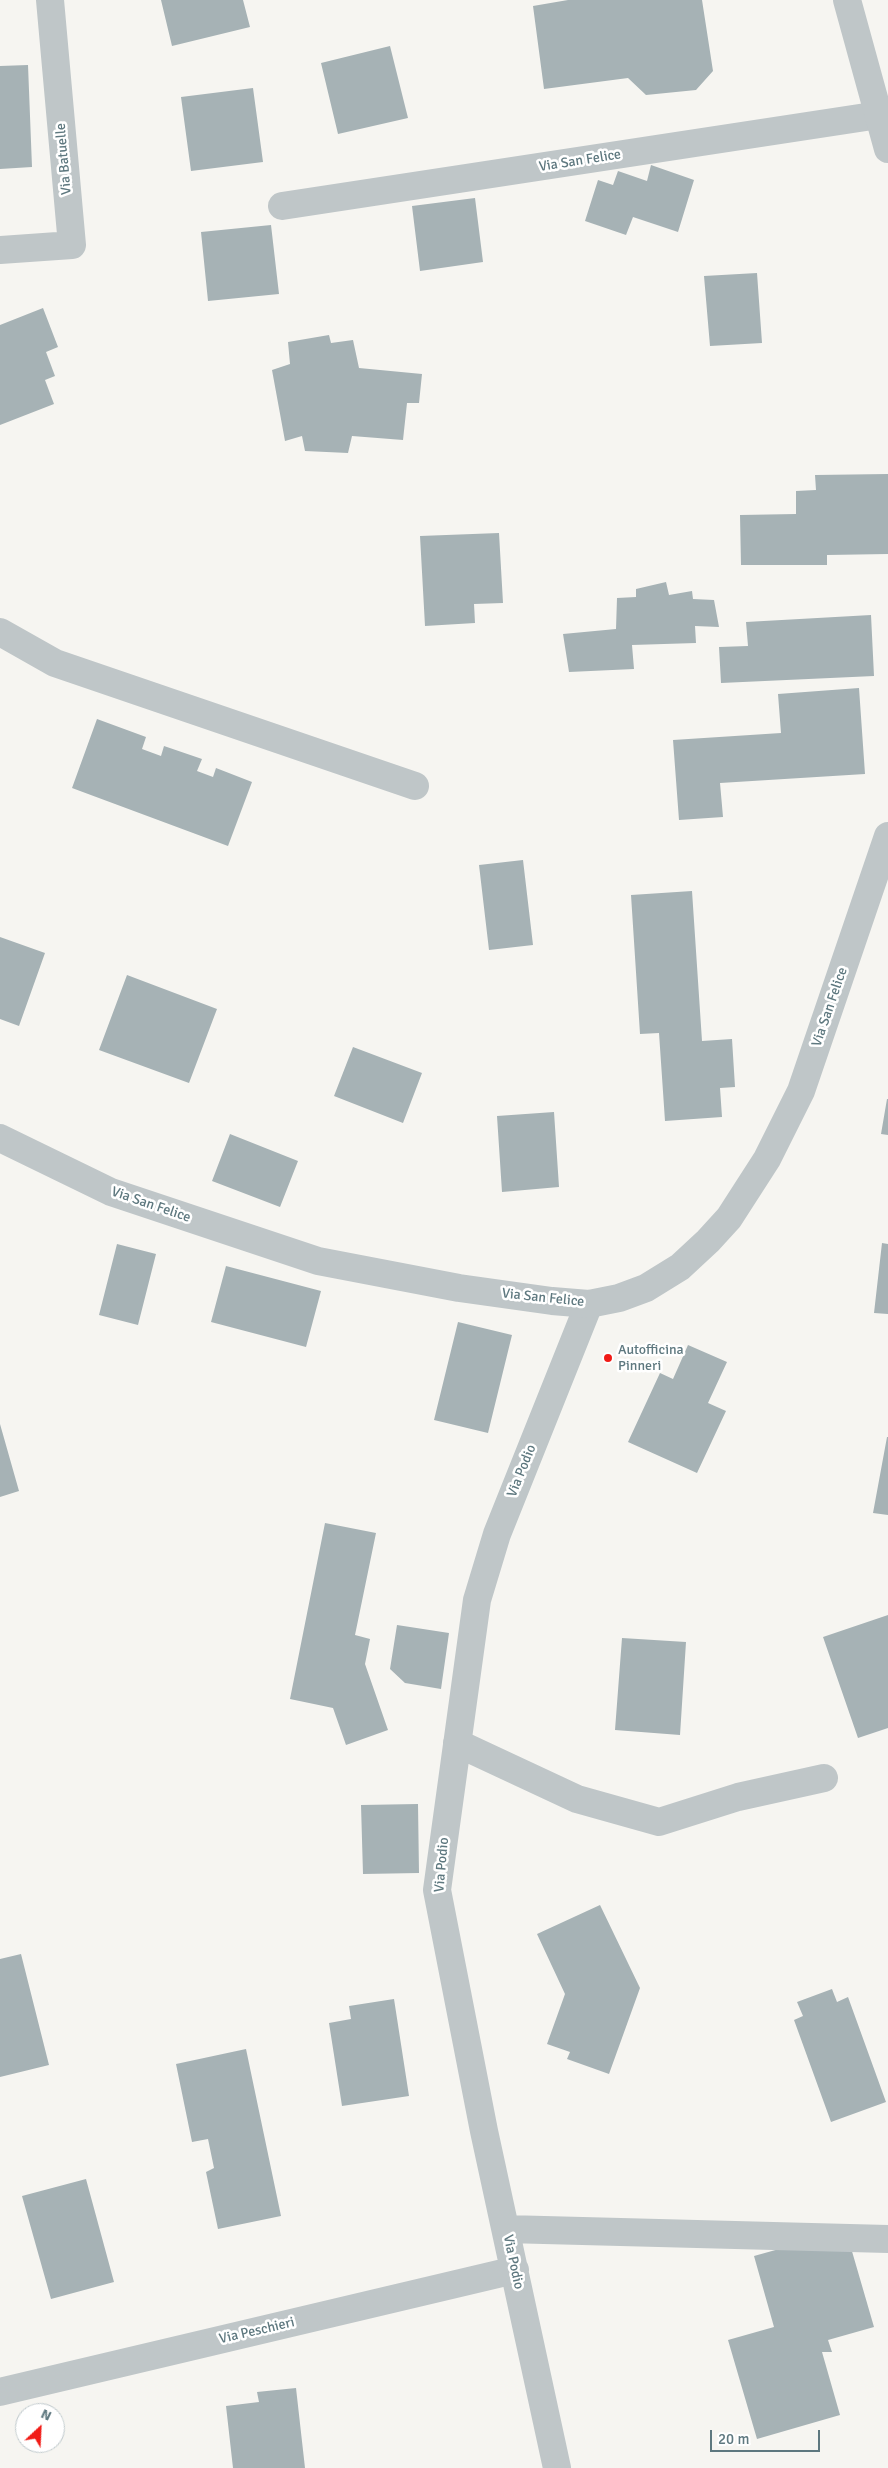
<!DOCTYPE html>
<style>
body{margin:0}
#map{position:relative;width:888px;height:2468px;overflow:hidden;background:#f6f5f1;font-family:Signika,sans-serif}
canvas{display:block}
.north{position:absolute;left:15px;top:2403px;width:50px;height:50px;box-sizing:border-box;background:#fff;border:1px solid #bfc9cc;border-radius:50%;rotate:25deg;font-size:14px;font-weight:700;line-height:20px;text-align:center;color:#5e787f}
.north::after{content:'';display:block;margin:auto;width:18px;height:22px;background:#f11b16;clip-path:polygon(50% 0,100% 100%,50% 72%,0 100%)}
.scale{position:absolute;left:710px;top:2430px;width:110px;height:22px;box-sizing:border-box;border:2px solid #5e787f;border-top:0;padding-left:6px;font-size:15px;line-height:18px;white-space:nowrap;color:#5e787f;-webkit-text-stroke:4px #fff;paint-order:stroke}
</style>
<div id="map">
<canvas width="888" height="2468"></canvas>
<div class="north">N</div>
<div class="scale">20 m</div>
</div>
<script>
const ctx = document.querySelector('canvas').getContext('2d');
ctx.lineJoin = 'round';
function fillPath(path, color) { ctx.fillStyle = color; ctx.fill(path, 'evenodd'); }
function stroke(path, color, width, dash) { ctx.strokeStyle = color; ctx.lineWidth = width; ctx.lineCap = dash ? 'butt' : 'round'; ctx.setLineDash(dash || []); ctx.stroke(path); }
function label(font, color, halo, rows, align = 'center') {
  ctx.font = font + ' Signika,sans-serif'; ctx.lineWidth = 5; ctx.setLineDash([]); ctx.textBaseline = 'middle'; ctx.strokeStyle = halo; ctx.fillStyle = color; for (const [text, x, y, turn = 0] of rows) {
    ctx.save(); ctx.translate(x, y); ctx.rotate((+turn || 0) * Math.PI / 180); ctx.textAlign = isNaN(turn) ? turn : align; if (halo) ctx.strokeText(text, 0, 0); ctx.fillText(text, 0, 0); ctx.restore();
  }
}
fillPath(new Path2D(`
 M 161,0 L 243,0 L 250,27 L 172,46 Z
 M 568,0 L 702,0 L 713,71 L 696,90 L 646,95 L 628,78 L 544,89 L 533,6 Z
 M 390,46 L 408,118 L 338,134 L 321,63 Z
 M 28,65 L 32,167 L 0,169 L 0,66 Z
 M 253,88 L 263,162 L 191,171 L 181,97 Z
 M 651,165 L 694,180 L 678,232 L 633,217 L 626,235 L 585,221 L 598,180 L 613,185 L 618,171 L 647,181 Z
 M 475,198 L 483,262 L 420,271 L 412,206 Z
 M 271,225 L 279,294 L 208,301 L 201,232 Z
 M 757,273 L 762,343 L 710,346 L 704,276 Z
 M 43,308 L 58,347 L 46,352 L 55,376 L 45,380 L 54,404 L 0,425 L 0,325 Z
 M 329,335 L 331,343 L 353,340 L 359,368 L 422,374 L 419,403 L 407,403 L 403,440 L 352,436 L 348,453 L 305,451 L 302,436 L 285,441 L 272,370 L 290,364 L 288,342 Z
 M 888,474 L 888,554 L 827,555 L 827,565 L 741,565 L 740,515 L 796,514 L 796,491 L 816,490 L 815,475 Z
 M 499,533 L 503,603 L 474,604 L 475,623 L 425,626 L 420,536 Z
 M 666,582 L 669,595 L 692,591 L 693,599 L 714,600 L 719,627 L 695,626 L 696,643 L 632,645 L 634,669 L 569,672 L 563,634 L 616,629 L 617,598 L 636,597 L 636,589 Z
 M 871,615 L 874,676 L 721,683 L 719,647 L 748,646 L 746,622 Z
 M 859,688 L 865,774 L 720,783 L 723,817 L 679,820 L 673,740 L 781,733 L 778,694 Z
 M 97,719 L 146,737 L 142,749 L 161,756 L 164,746 L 202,759 L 197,771 L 213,777 L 216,768 L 252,782 L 228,846 L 72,788 Z
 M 523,860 L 533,945 L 489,950 L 479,865 Z
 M 692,891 L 702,1041 L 732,1039 L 735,1087 L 720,1088 L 722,1117 L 665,1121 L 659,1033 L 640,1034 L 631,895 Z
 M 0,937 L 45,953 L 19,1026 L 0,1019 Z
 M 127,975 L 217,1009 L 189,1083 L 99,1050 Z
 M 353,1047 L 422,1073 L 403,1123 L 334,1096 Z
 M 887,1099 L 888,1099 L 888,1135 L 881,1134 Z
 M 554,1112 L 559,1187 L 502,1192 L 497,1116 Z
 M 230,1134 L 298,1161 L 280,1207 L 212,1181 Z
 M 882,1243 L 888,1244 L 888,1314 L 874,1313 Z
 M 117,1244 L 156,1254 L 138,1325 L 99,1315 Z
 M 226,1266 L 321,1291 L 306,1347 L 211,1322 Z
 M 458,1322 L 512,1335 L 488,1433 L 434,1420 Z
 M 688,1345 L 727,1362 L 708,1403 L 726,1411 L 697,1473 L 628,1442 L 660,1373 L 673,1379 Z
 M 0,1424 L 19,1491 L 0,1497 Z
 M 887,1437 L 888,1437 L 888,1515 L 873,1513 Z
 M 325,1523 L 376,1533 L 355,1635 L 370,1639 L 365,1664 L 388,1730 L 346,1745 L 333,1708 L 290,1699 Z
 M 888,1615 L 888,1728 L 858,1738 L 823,1637 Z
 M 397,1625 L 449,1633 L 441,1689 L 405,1683 L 390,1669 Z
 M 622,1638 L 686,1642 L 680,1735 L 615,1730 Z
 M 418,1804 L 419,1873 L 363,1874 L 361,1805 Z
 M 600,1905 L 640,1988 L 609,2074 L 567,2059 L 570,2052 L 547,2044 L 565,1994 L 537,1934 Z
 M 21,1954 L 49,2065 L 0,2077 L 0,1959 Z
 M 832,1989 L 837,2002 L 848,1997 L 886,2102 L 831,2122 L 794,2020 L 803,2016 L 797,2002 Z
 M 394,1999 L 409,2096 L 342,2106 L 329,2023 L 351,2019 L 349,2006 Z
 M 246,2049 L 281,2216 L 218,2229 L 206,2172 L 214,2168 L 208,2139 L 192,2142 L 176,2064 Z
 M 86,2179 L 114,2282 L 51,2299 L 22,2196 Z
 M 815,2239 L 849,2241 L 874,2327 L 828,2340 L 832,2352 L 822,2352 L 840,2415 L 757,2439 L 728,2340 L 774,2327 L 754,2256 Z
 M 296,2388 L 305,2468 L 233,2468 L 226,2406 L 259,2402 L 257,2392 Z`), '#a6b2b5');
stroke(new Path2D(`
 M 282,206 L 879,115
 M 0,250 L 72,245 L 50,0
 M 0,632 L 55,663 L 415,786
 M 457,1743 L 577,1799 L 659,1822 L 738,1797 L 824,1778
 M 506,2229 L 888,2239
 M 0,2392 L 515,2270
 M 557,2468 L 484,2131 L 437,1890 L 477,1600 L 497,1534 L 589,1304`), '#bfc6c8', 28);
stroke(new Path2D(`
 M 847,0 L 888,149
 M 0,1138 L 111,1192 L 318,1261 L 459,1288 L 552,1301 L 589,1304 L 619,1298 L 646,1288 L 680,1267 L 708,1241 L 729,1218 L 767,1159 L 801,1091 L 888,836`), '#bfc6c8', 28);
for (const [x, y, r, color] of [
 [608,1358,5,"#f11b16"]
]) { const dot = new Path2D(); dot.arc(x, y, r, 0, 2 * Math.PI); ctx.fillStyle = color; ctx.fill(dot); stroke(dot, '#fff', 2); }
label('14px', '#5e787f', '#fff', [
 ["Via Batuelle",64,159,-95],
 ["Via San Felice",580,161,-9],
 ["Via San Felice",830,1007,-71],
 ["Via San Felice",151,1205,19],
 ["Via San Felice",543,1298,6],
 ["Via Podio",522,1471,-68],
 ["Via Podio",442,1865,-85],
 ["Via Podio",513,2262,78],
 ["Via Peschieri",257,2331,-13]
]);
label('14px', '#5e787f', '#fff', [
 ["Autofficina",618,1350],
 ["Pinneri",618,1366]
], 'left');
</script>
